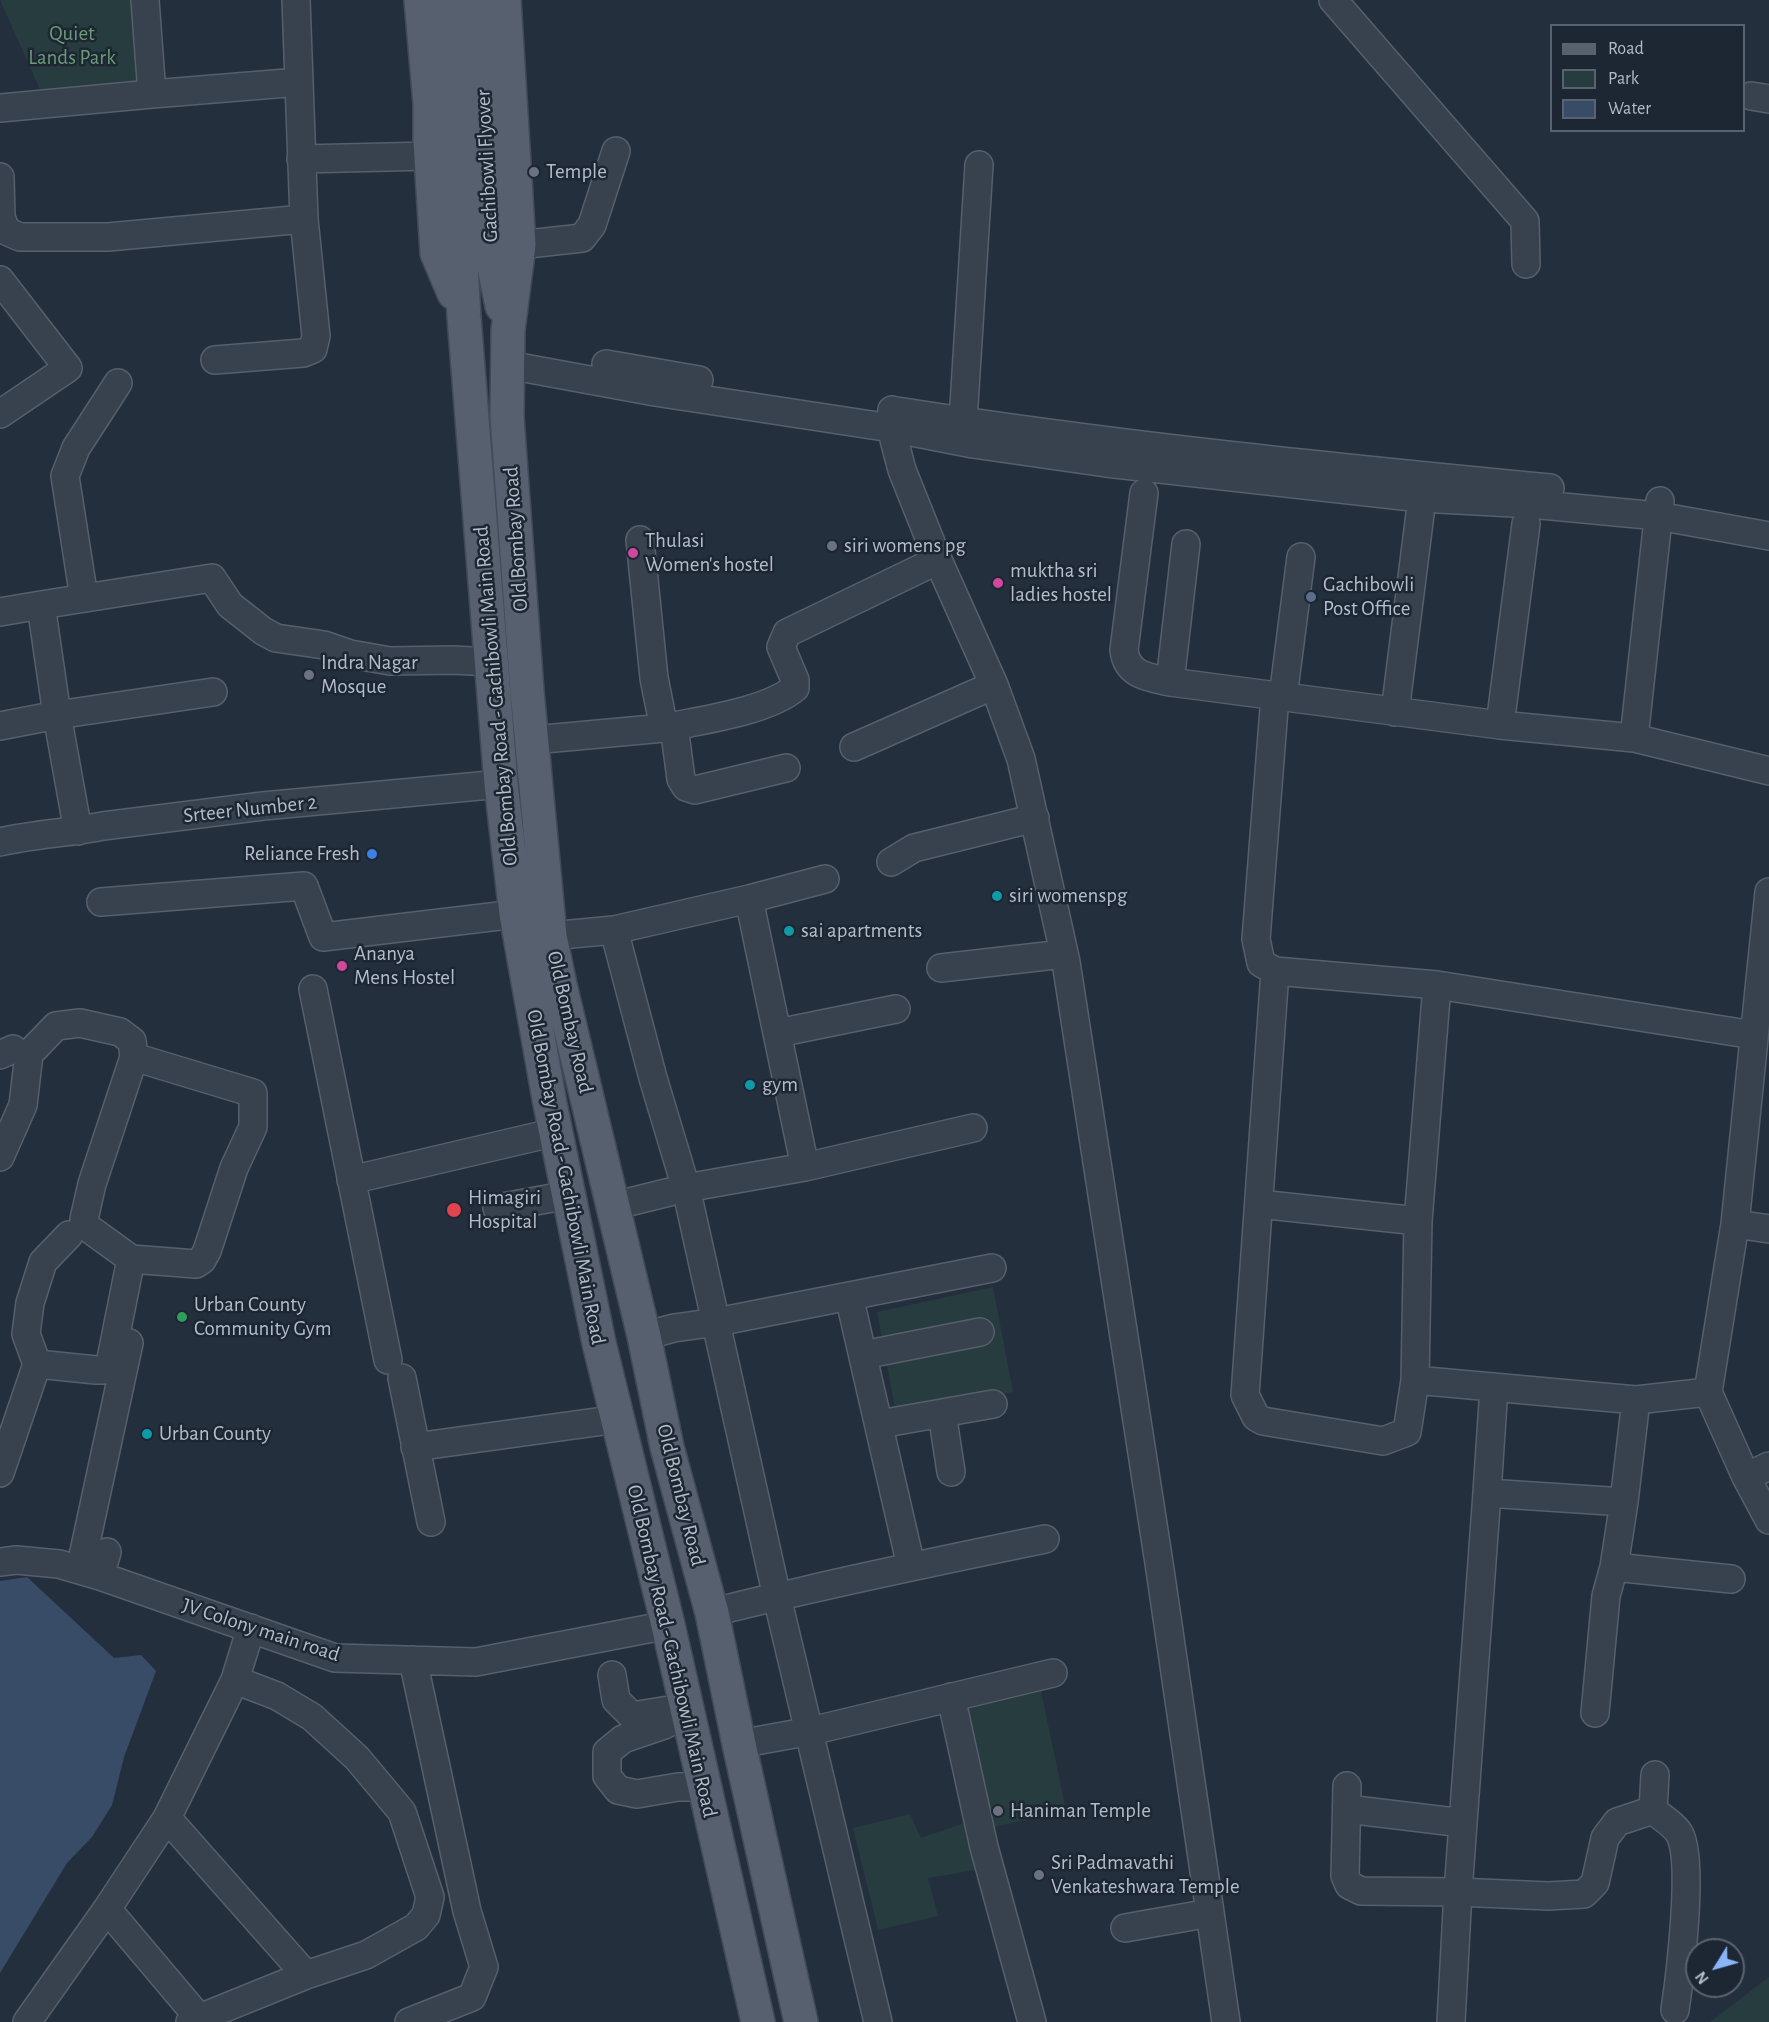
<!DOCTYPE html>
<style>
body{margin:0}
#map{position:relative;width:1769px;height:2022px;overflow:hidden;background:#242f3e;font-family:"Alegreya Sans",sans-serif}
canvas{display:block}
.legend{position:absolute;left:1550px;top:24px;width:195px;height:108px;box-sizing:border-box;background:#1d2633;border:2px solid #59626f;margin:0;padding:8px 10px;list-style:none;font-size:18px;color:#b4bcc9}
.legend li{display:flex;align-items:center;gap:12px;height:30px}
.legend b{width:30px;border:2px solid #59626f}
.north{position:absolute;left:1685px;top:1938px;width:60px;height:60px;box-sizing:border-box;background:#1d2633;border:2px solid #59626f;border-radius:50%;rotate:233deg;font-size:16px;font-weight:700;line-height:24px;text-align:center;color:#b4bcc9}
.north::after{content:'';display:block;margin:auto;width:21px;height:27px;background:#8ab4f8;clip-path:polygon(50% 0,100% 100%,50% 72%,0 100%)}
</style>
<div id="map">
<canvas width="1769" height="2022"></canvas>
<ul class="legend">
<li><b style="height:8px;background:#56606e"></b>Road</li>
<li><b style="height:16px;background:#263c3f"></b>Park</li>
<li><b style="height:16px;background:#394c67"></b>Water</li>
</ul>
<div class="north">N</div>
</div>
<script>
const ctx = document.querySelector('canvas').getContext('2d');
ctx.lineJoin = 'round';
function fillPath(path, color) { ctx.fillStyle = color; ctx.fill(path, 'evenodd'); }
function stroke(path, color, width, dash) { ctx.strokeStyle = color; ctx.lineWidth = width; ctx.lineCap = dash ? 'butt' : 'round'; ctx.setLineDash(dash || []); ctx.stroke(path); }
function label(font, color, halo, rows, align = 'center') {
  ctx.font = font + ' "Alegreya Sans",sans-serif'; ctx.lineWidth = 5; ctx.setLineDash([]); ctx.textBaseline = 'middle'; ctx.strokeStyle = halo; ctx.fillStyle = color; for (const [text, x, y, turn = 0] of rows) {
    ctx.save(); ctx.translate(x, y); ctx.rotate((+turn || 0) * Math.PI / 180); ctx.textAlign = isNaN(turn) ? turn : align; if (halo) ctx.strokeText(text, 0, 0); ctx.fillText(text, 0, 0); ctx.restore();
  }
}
fillPath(new Path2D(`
 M 0,0 L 137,0 L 143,87 L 43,96 Z
 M 993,1287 L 1013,1392 L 896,1413 L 877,1312 Z
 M 1040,1686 L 1066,1810 L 991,1828 L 967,1705 Z
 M 910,1814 L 921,1838 L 964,1823 L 975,1870 L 928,1878 L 938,1916 L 878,1930 L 853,1828 Z
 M 1769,1977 L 1769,2022 L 1710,2022 Z`), '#263c3f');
fillPath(new Path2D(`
 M 27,1577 L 114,1658 L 141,1655 L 156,1671 L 124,1757 L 112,1805 L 92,1837 L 67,1863 L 0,1973 L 0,1581 Z`), '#394c67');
const minor = new Path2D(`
 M 145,0 L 152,94 L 299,82 L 304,219 L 316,336 L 313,349 L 303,353 L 215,360
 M 296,0 L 299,82
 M 1333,0 L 1525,221 L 1526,264
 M 1751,96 L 1769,99
 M 0,108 L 152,94
 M 301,159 L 431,156
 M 0,177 L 1,217 L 6,231 L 20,237 L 108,237 L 304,219
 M 519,245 L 582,238 L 592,225 L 616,151
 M 0,280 L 68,368 L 0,414
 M 606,364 L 699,380
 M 508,365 L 655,392 L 891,428 L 973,444 L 1106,463 L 1421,498 L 1531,504 L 1658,516 L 1769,536
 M 892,410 L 891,428 L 902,470 L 938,560 L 994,685 L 1021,759 L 1066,962 L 1159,1563 L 1226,2022
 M 897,411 C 1113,445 1331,467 1550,488
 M 963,421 L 979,165
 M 1144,493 L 1124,650 C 1127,676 1149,677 1170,682 L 1500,725 L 1634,738 L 1769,771
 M 640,540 L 654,678 L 664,728 C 701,720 766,712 795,688 L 795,680 L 781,647 L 787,633 L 938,560
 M 84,598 L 65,476 L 76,448 L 118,383
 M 41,605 L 212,578 L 230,605 L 263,631 L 276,638 L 324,645 L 350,654 L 390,661 L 453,660 L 491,662
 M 0,612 L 41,605 L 57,715 L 78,831
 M 1170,682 L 1186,544
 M 1275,696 L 1256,939 L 1261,963 L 1275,971 L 1437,985 L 1418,1221 L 1415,1380 L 1636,1400 L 1708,1392 L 1735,1224 L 1769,892
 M 1283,697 L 1301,557
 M 1395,712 L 1420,514
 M 1500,725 L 1526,524
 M 0,726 L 57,715 L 213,692
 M 674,726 L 681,779 L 686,787 L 695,790 L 786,768
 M 1634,738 L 1660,501
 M 533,740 L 664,728
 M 854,747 L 994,685
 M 0,842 C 34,834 69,833 103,826 L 263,806 L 501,784
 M 891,862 L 914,848 L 1035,818
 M 749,899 L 805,1167
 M 101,902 L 304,886 L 323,937 L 516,914
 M 614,930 L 653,1078 L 686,1188 L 777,1597 L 878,2022
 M 550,936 L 614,930 L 749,899 L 825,879
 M 941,968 L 1064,954
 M 1275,971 L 1245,1395 L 1256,1417 L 1263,1421 L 1383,1441 L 1407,1432 L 1415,1380
 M 1437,985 L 1754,1035
 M 313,989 L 388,1360
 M 778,1033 L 896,1009
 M 0,1055 L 13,1049
 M 0,1157 L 23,1105 L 29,1054 L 56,1026 L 80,1023 L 120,1032 L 132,1041 L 134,1057 L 253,1093 L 253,1127 L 234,1168 L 207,1251 L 202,1260 L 196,1264 L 131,1259 L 110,1364 L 103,1370 L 96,1370 L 37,1364 L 0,1473
 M 351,1180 L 556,1132
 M 1259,1204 L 1418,1221
 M 613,1206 L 686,1188 L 805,1167 L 973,1128
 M 497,1208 L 569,1195
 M 84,1219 L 92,1184 L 134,1057
 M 1735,1224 L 1769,1229
 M 91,1230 L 131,1259
 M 849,1296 L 911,1566
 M 644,1336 L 674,1328 L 717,1322 L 992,1268
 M 863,1355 L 980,1332
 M 37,1364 L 26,1334 L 30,1303 L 43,1262 L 69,1235
 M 402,1378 L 431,1522
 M 1494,1387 L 1487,1493 L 1624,1502
 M 1708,1392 L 1746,1477 L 1769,1520
 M 1636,1400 L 1624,1502 L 1614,1567 L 1731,1579
 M 942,1413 L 951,1472
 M 880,1424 L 993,1404
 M 415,1447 L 618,1419
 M 1746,1477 L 1769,1466
 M 0,1562 L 16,1560 L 59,1564 L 100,1576 L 335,1658 L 476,1662 L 668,1625
 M 80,1570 L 129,1343
 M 100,1576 L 107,1552
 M 712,1613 C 745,1603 778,1597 811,1589 C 889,1571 967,1555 1045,1539
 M 612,1675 L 616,1700 L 632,1716 L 669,1710
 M 951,1697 L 984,1847 L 1032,2022
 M 687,1713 L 664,1725 L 623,1739 L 607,1752 L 607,1776 L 618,1790 L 637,1794 L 678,1787 L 703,1787
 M 1595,1713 L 1606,1596 L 1614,1567
 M 739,1744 L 811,1731 L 1053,1673
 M 1347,1786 L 1345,1876 L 1349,1885 L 1361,1891 L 1458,1892 L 1487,1493
 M 1347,1809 L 1463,1823
 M 1653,1810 C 1661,1817 1676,1826 1680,1835 C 1694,1863 1680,1976 1675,2010
 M 167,1818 L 306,1975
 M 107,1909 L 199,2018
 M 1125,1928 L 1210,1913
 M 27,2022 L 107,1909 L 167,1818 L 235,1680 L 251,1628
 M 190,2022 L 306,1975 L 366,1955 L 416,1927 L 426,1915 L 430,1897 L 402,1812 L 357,1758 L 312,1717 L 277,1696 L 235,1680
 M 409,2022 L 472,1997 L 484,1967 L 467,1911 L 413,1660
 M 1451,2022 L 1458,1892 L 1548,1896 L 1584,1894 L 1595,1883 L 1605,1838 L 1617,1822 L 1653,1810 L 1655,1775`);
const major = new Path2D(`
 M 421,0 L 430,104 L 430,142 L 437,253 L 454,293
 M 446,0 L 464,317 L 501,784 L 516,914 L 550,1104 L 599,1343 L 668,1625 L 758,2022
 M 477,0 L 492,257 L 502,306
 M 504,0 L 519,245 L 508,330 L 507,417 L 527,691 L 550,936 L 560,985 L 644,1336 L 667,1447 L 712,1613 L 739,1744 L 801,2022`);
stroke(minor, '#565f6c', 30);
stroke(major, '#414a57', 36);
stroke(minor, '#38414e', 27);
stroke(major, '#56606e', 33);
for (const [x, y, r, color] of [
 [534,172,6,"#6b7280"],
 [832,546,6,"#6b7280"],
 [633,553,6,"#d1479c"],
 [998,583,6,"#d1479c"],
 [1311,597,6,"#5c6f8a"],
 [309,675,6,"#6b7280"],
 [372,854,6,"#3f7fe0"],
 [997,896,6,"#0f9aa8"],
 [789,931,6,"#0f9aa8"],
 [342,966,6,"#d1479c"],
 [750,1085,6,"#0f9aa8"],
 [454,1210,8,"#e0444e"],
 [182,1317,6,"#2e9e5b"],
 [147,1434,6,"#0f9aa8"],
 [998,1811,6,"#6b7280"],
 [1039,1875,6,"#6b7280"]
]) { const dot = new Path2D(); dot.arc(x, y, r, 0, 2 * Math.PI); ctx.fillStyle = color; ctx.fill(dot); stroke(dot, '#1d2633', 2); }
label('21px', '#6b9a76', '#1d2633', [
 ["Quiet",72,34],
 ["Lands Park",72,58]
]);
label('21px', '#b4bcc9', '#1d2633', [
 ["Gachibowli Flyover",487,166,-93],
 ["Old Bombay Road",516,539,-94],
 ["Old Bombay Road - Gachibowli Main Road",496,696,-95],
 ["Srteer Number 2",250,809,-6],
 ["Old Bombay Road",570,1022,77],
 ["Old Bombay Road - Gachibowli Main Road",566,1177,79],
 ["Old Bombay Road",681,1495,76],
 ["JV Colony main road",261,1630,18],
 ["Old Bombay Road - Gachibowli Main Road",672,1651,77]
]);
label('21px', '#b4bcc9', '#1d2633', [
 ["Temple",546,172],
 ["Thulasi",645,541],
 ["Women's hostel",645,565],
 ["siri womens pg",844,546],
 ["muktha sri",1010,571],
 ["ladies hostel",1010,595],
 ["Gachibowli",1323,585],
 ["Post Office",1323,609],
 ["Indra Nagar",321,663],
 ["Mosque",321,687],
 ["Reliance Fresh",360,854,"right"],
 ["siri womenspg",1009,896],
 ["sai apartments",801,931],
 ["Ananya",354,954],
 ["Mens Hostel",354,978],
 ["gym",762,1085],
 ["Himagiri",468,1198],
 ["Hospital",468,1222],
 ["Urban County",194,1305],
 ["Community Gym",194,1329],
 ["Urban County",159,1434],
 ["Haniman Temple",1010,1811],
 ["Sri Padmavathi",1051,1863],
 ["Venkateshwara Temple",1051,1887]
], 'left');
</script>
